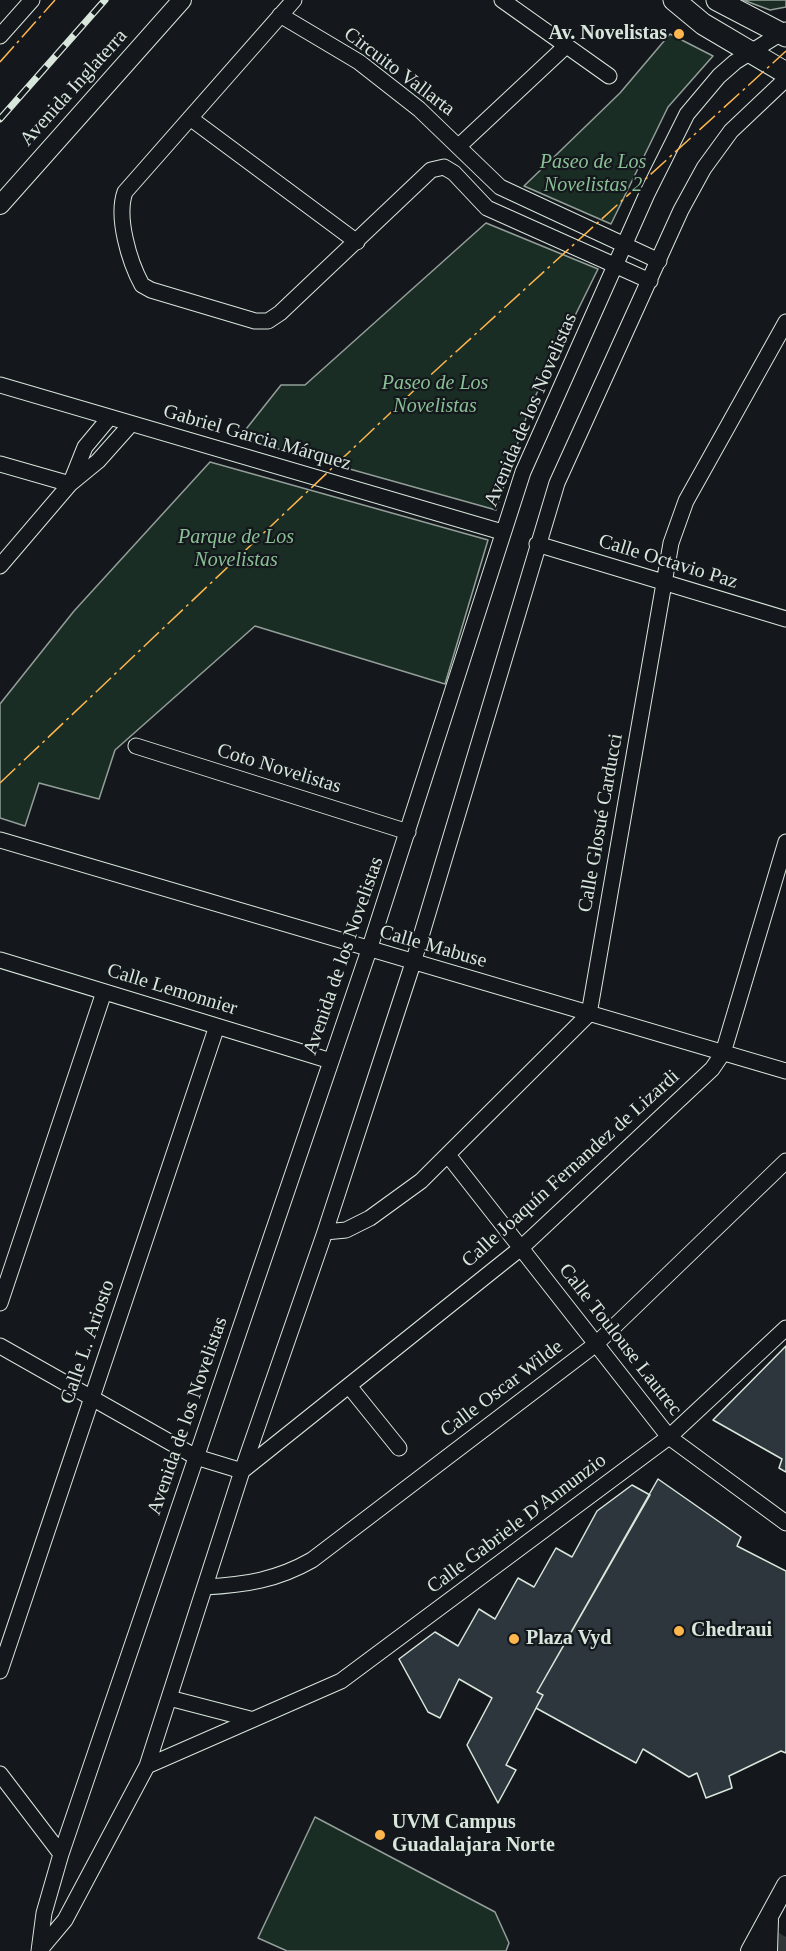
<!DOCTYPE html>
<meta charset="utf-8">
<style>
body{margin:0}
canvas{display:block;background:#14181c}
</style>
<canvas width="786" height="1951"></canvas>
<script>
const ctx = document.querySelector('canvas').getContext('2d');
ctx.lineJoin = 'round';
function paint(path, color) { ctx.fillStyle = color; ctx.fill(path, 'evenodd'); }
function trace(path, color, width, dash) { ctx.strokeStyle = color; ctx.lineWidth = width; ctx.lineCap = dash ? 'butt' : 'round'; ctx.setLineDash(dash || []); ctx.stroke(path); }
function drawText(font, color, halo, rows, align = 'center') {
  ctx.font = font + ' "Times New Roman",serif'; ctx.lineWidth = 4.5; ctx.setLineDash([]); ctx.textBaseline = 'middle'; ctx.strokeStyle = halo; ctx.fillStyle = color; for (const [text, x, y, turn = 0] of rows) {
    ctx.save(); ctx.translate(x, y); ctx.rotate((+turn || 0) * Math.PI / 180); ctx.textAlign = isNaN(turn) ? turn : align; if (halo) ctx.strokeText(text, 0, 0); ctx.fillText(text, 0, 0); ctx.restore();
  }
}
const green = new Path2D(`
 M743,0H786V7L770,10Z
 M670,34L713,56L668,107L611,224L524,186L620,93Z
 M486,223L598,269L529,409L496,510L239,438L281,385H305Z
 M210,462L488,540L445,684L255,626L115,750L99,799L39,783L25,826L0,818V704L74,611Z
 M315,1817L495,1912L509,1943L506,1951H287L258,1938Z`);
const building = new Path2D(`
 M786,1346V1472L779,1468L782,1459L713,1420Z
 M658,1479L741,1537L737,1546L786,1571V1753L781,1751L729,1776L732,1788L706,1798L697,1773L689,1777L643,1749L636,1763L536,1708L543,1695L537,1692Z
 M632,1485L650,1495L537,1692L543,1695L506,1765L516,1770L498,1803L467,1745L492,1698L459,1679L440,1718L428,1712L399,1659L435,1632L458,1646L479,1609L495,1619L518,1578L534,1587L556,1548L572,1557L597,1511Z`);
const trunkTunnel = new Path2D(`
 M778,1951L786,1937`);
const minor = new Path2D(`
 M294,0L125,192C116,217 129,261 142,285L151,290L255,321H268L280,313L431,170L444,167L454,173L487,208L650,281
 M502,0L609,76
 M280,15L359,62L419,109L500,187L659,261
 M0,36L32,0
 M190,118L357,242
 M459,146L566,46
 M0,385L502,532
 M0,464L70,484
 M71,482L85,447L110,417
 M537,544L786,619
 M0,566L70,484L98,461L131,424
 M136,746L408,832
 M0,840L786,1071
 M0,960L331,1061
 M448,1155L669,1437L786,1523
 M325,1232L346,1230L370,1218L421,1181L589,1014L671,543L686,501L786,322
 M0,1303L104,992
 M0,1346L196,1457L242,1471L521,1248L712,1069L723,1053L786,842
 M349,1386L399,1448
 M205,1587C245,1585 277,1580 312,1560L596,1344L786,1161
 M0,1671L217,1026
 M169,1698L250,1719
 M147,1766L341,1681L669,1437L786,1328
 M0,1774L61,1854
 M39,1951L44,1913L61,1854L369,950L523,472L647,194L687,114L719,76L735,62L786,30
 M39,1951L65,1920L147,1766L242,1471L325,1232L413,963L557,483L681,210L704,168L731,131L786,79`);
const tertiary = new Path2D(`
 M0,205L182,0
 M750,1951L786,1885
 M768,1951L769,1920`);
const secondary = new Path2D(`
 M674,0L703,24L786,73
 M717,0L786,36`);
const rail = new Path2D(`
 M0,119L105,0`);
const power = new Path2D(`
 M0,62L55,0
 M0,783L424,381L786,51`);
const markers = [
 [679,34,6,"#ffb74d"],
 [679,1631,6,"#ffb74d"],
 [514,1639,6,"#ffb74d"],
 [380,1835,6,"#ffb74d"]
];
const poiNames = [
 ["Av. Novelistas",667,34,"right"],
 ["Chedraui",691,1631],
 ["Plaza Vyd",526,1639],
 ["UVM Campus",392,1823],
 ["Guadalajara Norte",392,1846]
];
const streetNames = [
 ["Circuito Vallarta",399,72,37],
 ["Avenida Inglaterra",74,88,-48],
 ["Avenida de los Novelistas",531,410,-67],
 ["Gabriel Garcia Márquez",257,438,16],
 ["Calle Octavio Paz",668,562,17],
 ["Coto Novelistas",279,769,17],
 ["Calle Glosué Carducci",601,823,-80],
 ["Calle Mabuse",433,947,16],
 ["Avenida de los Novelistas",344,956,-71],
 ["Calle Lemonnier",172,990,17],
 ["Calle Joaquín Fernandez de Lizardi",571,1169,-42],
 ["Calle Toulouse Lautrec",620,1340,52],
 ["Calle L. Ariosto",88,1342,-71],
 ["Calle Oscar Wilde",502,1389,-37],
 ["Avenida de los Novelistas",188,1416,-71],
 ["Calle Gabriele D'Annunzio",517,1524,-37]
];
const parkNames = [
 ["Paseo de Los",593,163],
 ["Novelistas 2",593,186],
 ["Paseo de Los",435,384],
 ["Novelistas",435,407],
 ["Parque de Los",236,538],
 ["Novelistas",236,561]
];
paint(green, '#1a2d24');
trace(green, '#939e99', 1.5);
paint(building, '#2c363c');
trace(building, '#d8e6dc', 1.5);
trace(trunkTunnel, '#313739', 24, [24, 12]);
trace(minor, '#d8e6dc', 17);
trace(tertiary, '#d8e6dc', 20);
trace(secondary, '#d8e6dc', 23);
trace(minor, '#14181c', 15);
trace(tertiary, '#14181c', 18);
trace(secondary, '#14181c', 21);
trace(rail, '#d8e6dc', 7);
trace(rail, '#14181c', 4.5, [14]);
trace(power, '#ffb74d', 1.5, [21, 4.5, 3, 4.5]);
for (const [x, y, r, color] of markers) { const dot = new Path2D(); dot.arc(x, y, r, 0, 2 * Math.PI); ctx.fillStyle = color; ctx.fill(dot); trace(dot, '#14181c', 2); }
drawText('bold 20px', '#d8e6dc', '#14181c', poiNames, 'left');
drawText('20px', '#d8e6dc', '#14181c', streetNames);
drawText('italic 20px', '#8ac095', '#14181c', parkNames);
</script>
